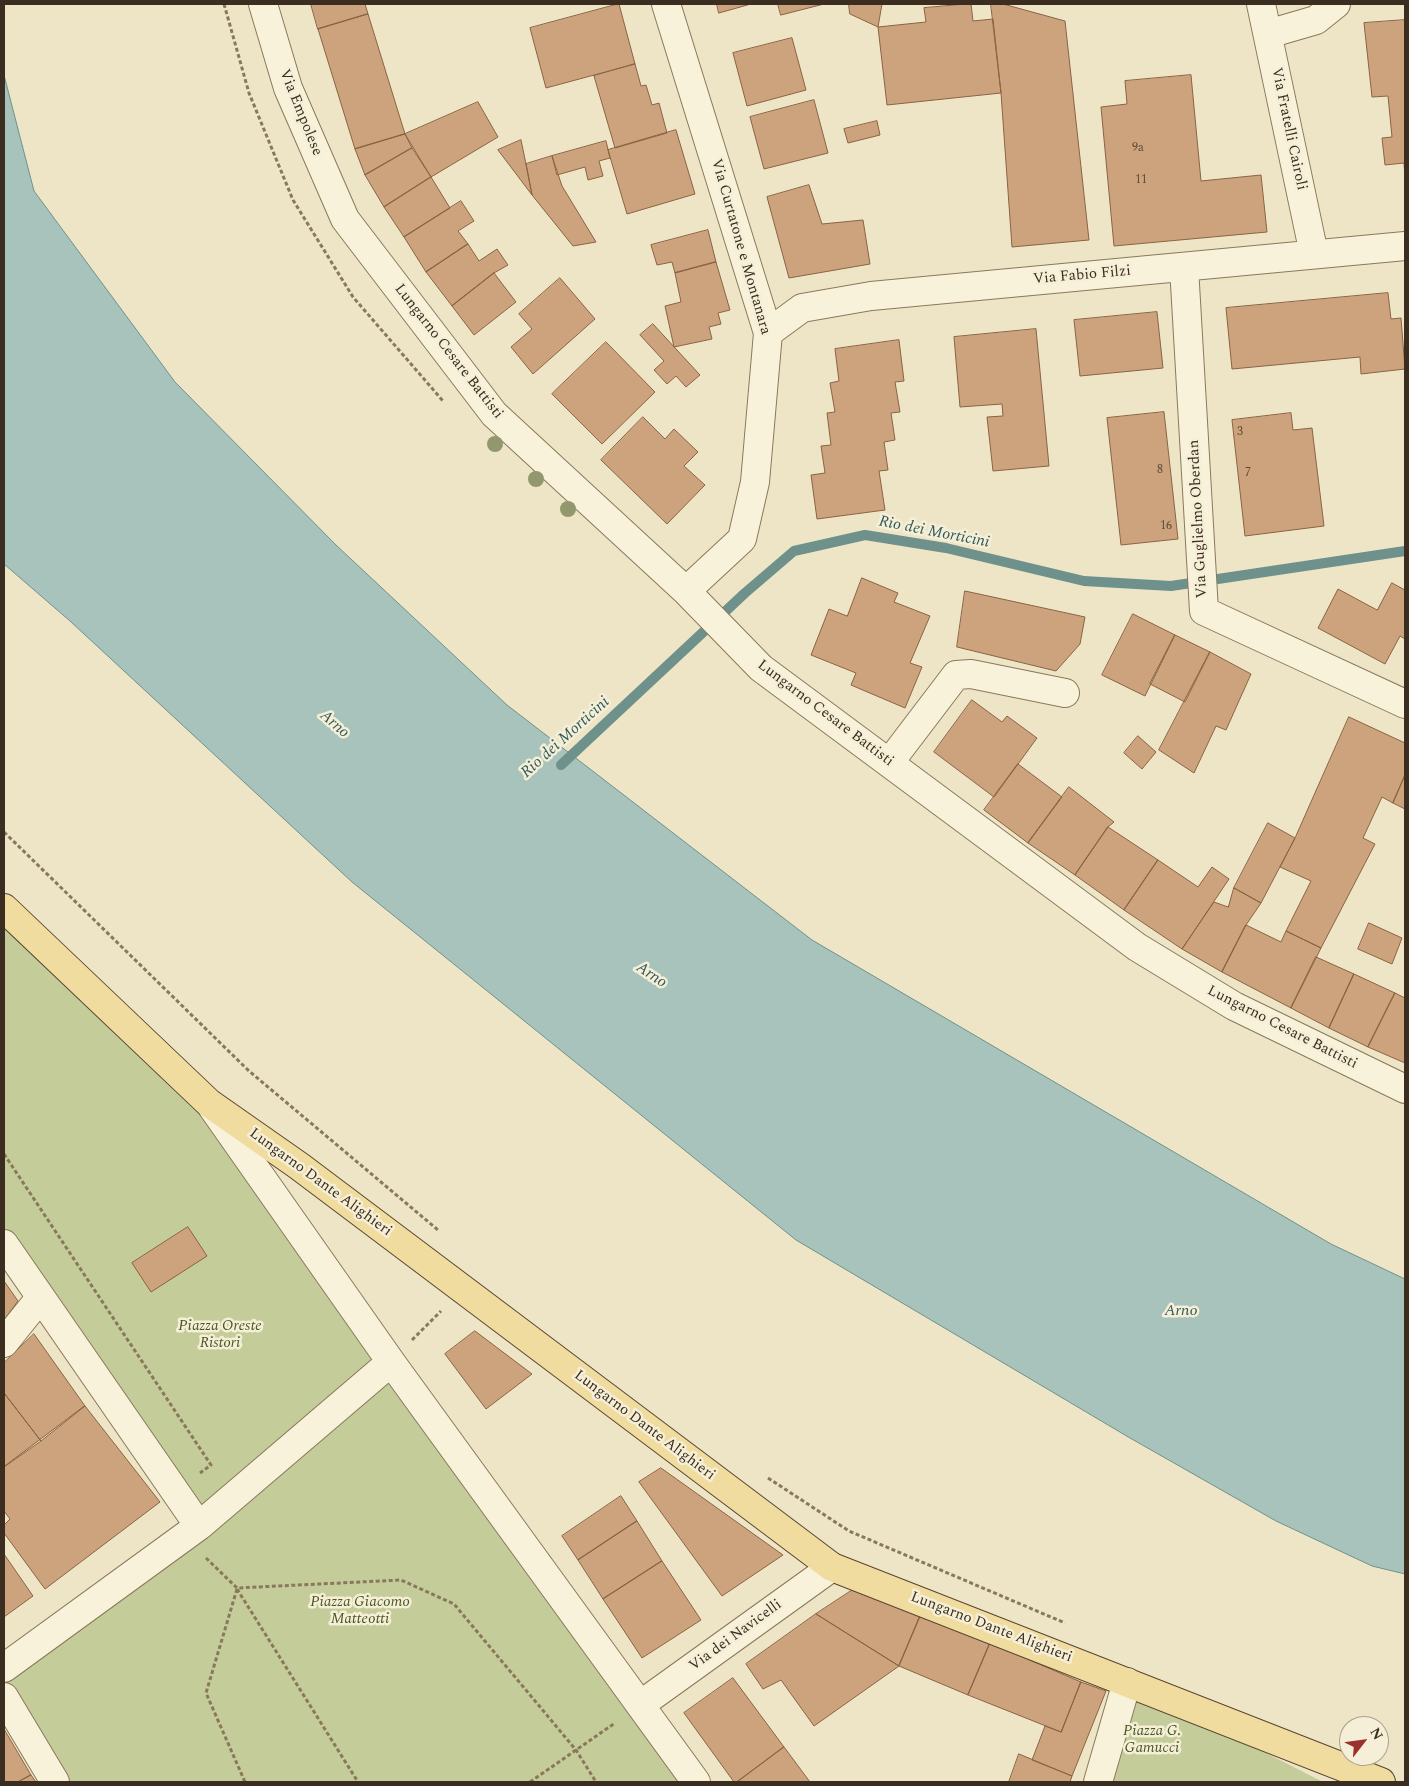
<!DOCTYPE html>
<style>
body{margin:0}
#map{position:relative;width:1409px;height:1786px;overflow:hidden;background:#eee5c7;font-family:Spectral,serif}
canvas{display:block}
.frame{position:absolute;inset:0;border:5px solid #3b2e20;pointer-events:none}
.north{position:absolute;left:1339px;top:1716px;width:50px;height:50px;box-sizing:border-box;background:#f6efd7;border:1px solid #aba28e;border-radius:50%;rotate:60deg;font-size:14px;font-weight:700;line-height:20px;text-align:center;color:#3b2e20}
.north::after{content:'';display:block;margin:auto;width:18px;height:22px;background:#99322c;clip-path:polygon(50% 0,100% 100%,50% 72%,0 100%)}
</style>
<div id="map">
<canvas width="1409" height="1786"></canvas>
<div class="frame"></div>
<div class="north">N</div>
</div>
<script>
const ctx = document.querySelector('canvas').getContext('2d');
ctx.lineJoin = 'round';
function paint(path, color) { ctx.fillStyle = color; ctx.fill(path, 'evenodd'); }
function trace(path, color, width, dash) { ctx.strokeStyle = color; ctx.lineWidth = width; ctx.lineCap = dash ? 'butt' : 'round'; ctx.setLineDash(dash || []); ctx.stroke(path); }
function drawText(font, color, halo, rows, align = 'center') {
  ctx.font = font + ' Spectral,serif'; ctx.lineWidth = 5; ctx.setLineDash([]); ctx.textBaseline = 'middle'; ctx.strokeStyle = halo; ctx.fillStyle = color; for (const [text, x, y, turn = 0] of rows) {
    ctx.save(); ctx.translate(x, y); ctx.rotate((+turn || 0) * Math.PI / 180); ctx.textAlign = isNaN(turn) ? turn : align; if (halo) ctx.strokeText(text, 0, 0); ctx.fillText(text, 0, 0); ctx.restore();
  }
}
const green = new Path2D(`
 M4,908L209,1103L696,1782H55L4,1697V1668L199,1525L4,1244Z
 M1127,1682L1323,1782H1098Z`);
const water = new Path2D(`
 M4,75L34,191L175,382L336,545L507,705L812,940L1331,1244L1405,1279V1574L1372,1566L1276,1521L1130,1438L796,1240L352,882L70,621L4,564Z`);
const stream = new Path2D(`
 M561,765L745,593L794,551L865,535L946,548L1084,581L1171,586L1405,551`);
const building = new Path2D(`
 M311,4H365L368,14L318,29Z
 M619,4L635,64L546,88L530,28Z
 M717,4H751L719,13Z
 M778,4H824L781,15Z
 M849,4H882L878,27L850,14Z
 M971,4L973,21L993,19L1001,93L887,105L878,27L926,22L924,8Z
 M991,4H1003L1065,21L1089,240L1012,247L1001,93Z
 M368,14L405,134L355,149L318,29Z
 M1405,20V177L1404,163L1385,165L1382,138L1392,137L1388,96L1372,97L1364,23Z
 M792,38L806,90L747,106L733,53Z
 M635,64L641,86L646,85L652,105L659,103L667,133L615,148L594,76Z
 M1191,75L1201,181L1261,175L1267,232L1114,246L1101,107L1127,104L1125,81Z
 M814,100L828,153L764,169L750,117Z
 M478,102L498,137L431,177L405,134Z
 M877,121L880,135L848,143L844,129Z
 M676,130L695,194L627,214L608,150Z
 M405,134L412,148L365,175L355,149Z
 M521,140L526,164L532,195L498,150Z
 M606,141L610,158L599,161L603,176L588,180L585,167L557,175L552,156Z
 M412,148L431,177L384,207L365,175Z
 M552,156L562,186L596,242L573,246L532,195L526,164Z
 M431,177L450,208L404,237L384,207Z
 M809,185L822,224L863,220L870,264L789,278L767,197Z
 M461,201L474,221L458,231L468,244L426,272L404,237Z
 M708,230L716,262L675,273L672,262L657,265L651,245Z
 M468,244L479,261L497,249L508,265L494,273L452,306L426,272Z
 M716,262L730,310L718,313L721,324L709,327L712,339L674,347L665,306L681,302L675,273Z
 M494,273L516,302L474,335L452,306Z
 M560,278L595,319L533,374L511,347L532,329L519,314Z
 M1388,293L1391,319L1401,318L1405,369L1361,374L1360,357L1232,369L1226,308Z
 M1157,312L1163,368L1080,376L1074,320Z
 M653,324L700,375L686,387L676,376L667,384L654,370L664,361L640,335Z
 M1036,329L1049,466L993,471L987,417L1003,416L1002,404L960,407L954,337Z
 M899,340L904,381L895,382L900,412L891,413L895,440L884,442L888,470L879,471L885,510L817,519L811,475L825,473L821,446L831,445L827,413L835,412L830,383L839,381L835,349Z
 M606,342L655,392L602,444L552,394Z
 M1164,412L1178,539L1121,545L1107,418Z
 M1291,413L1293,430L1312,428L1324,526L1245,536L1232,420Z
 M643,417L665,439L674,429L698,452L684,466L705,485L667,524L601,460Z
 M862,578L898,593L894,602L930,616L910,663L922,667L905,708L851,685L856,673L811,655L829,609L847,616Z
 M1392,583L1405,590V639L1400,636L1385,664L1318,628L1338,589L1377,610Z
 M965,591L1085,617L1080,644L1056,671L957,647Z
 M1133,614L1175,635L1145,696L1102,675Z
 M1175,635L1210,652L1185,702L1150,684Z
 M1210,652L1251,674L1226,730L1216,726L1194,773L1159,750Z
 M972,700L1002,722L1007,716L1037,738L994,797L934,752Z
 M1349,717L1405,743V775L1393,803L1382,797L1363,838L1375,844L1321,948L1286,931L1311,881L1280,867L1295,838Z
 M1138,736L1156,752L1142,769L1124,753Z
 M1018,764L1062,797L1028,843L984,810Z
 M1405,775V809L1393,803Z
 M1069,787L1114,822L1108,827L1075,875L1028,843Z
 M1268,823L1295,838L1261,903L1234,888Z
 M1108,827L1158,860L1124,910L1075,875Z
 M1158,860L1198,887L1212,867L1229,879L1182,949L1124,910Z
 M1234,888L1261,903L1246,925L1222,972L1182,949L1214,902L1228,907Z
 M1369,923L1402,938L1392,964L1358,949Z
 M1246,925L1281,942L1286,931L1321,948L1291,1008L1222,972Z
 M1316,957L1354,974L1329,1028L1291,1008Z
 M1354,974L1395,993L1368,1047L1329,1028Z
 M1395,993L1405,998V1063L1368,1047Z
 M188,1227L207,1256L151,1292L132,1263Z
 M4,1281L18,1301L4,1320Z
 M475,1331L532,1374L486,1409L445,1354Z
 M34,1334L85,1406L41,1441L4,1393V1363Z
 M4,1393L41,1441L4,1467Z
 M85,1406L160,1502L45,1589L4,1533V1525L10,1519L4,1511V1467Z
 M661,1468L783,1555L722,1596L639,1482Z
 M621,1496L637,1521L578,1560L562,1536Z
 M637,1521L662,1561L603,1599L578,1560Z
 M4,1554L33,1596L4,1617Z
 M662,1561L701,1620L642,1658L603,1599Z
 M857,1587L921,1614L899,1666L816,1614Z
 M816,1614L899,1666L814,1726L781,1680L763,1689L746,1664Z
 M921,1614L990,1643L968,1695L899,1666Z
 M990,1643L1081,1682L1061,1732L968,1695Z
 M733,1678L784,1747L737,1782H734L684,1713Z
 M1081,1682L1106,1691L1072,1776L1032,1760L1045,1726L1061,1732Z
 M4,1729L31,1775L18,1782H4Z
 M784,1747L810,1782H737Z
 M1019,1754L1072,1776L1070,1782H1009Z
 M31,1775L36,1782H18Z`);
const path = new Path2D(`
 M224,4L249,93L293,200L353,297L443,401
 M4,832L249,1071L438,1230
 M4,1154L211,1465L200,1473
 M412,1340L441,1311
 M768,1478L849,1531L1065,1623
 M206,1558L237,1588L401,1580L454,1604L576,1750L596,1782
 M237,1589L358,1782
 M237,1589L206,1693L245,1782
 M530,1782L615,1723`);
const minor = new Path2D(`
 M263,4L288,88L345,219L494,414L686,591L761,668L1137,947L1234,1006L1405,1089
 M666,4L768,333L755,482L742,539L686,591
 M1261,4L1314,254
 M1268,34L1316,20L1336,4
 M1184,267L1204,611L1405,704
 M768,333L802,308L871,296L1405,246
 M889,763L956,675L971,674L1065,693
 M212,1107L391,1362L696,1782
 M4,1244L199,1526
 M4,1343L40,1298
 M4,1668L199,1526L391,1362
 M4,1697L55,1782
 M640,1705L832,1567
 M1098,1782L1127,1682`);
const major = new Path2D(`
 M4,908L209,1103L299,1166L832,1567L1381,1782`);
const trees = [
 [495,444],
 [536,479],
 [568,509]
];
const numberNames = [
 ["9a",1138,149],
 ["11",1141,181],
 ["3",1240,433],
 ["8",1160,471],
 ["7",1248,474],
 ["16",1166,527]
];
const streetNames = [
 ["Via Empolese",300,113,68],
 ["Via Fratelli Cairoli",1288,129,78],
 ["Via Curtatone e Montanara",740,247,74],
 ["Via Fabio Filzi",1082,276,-5],
 ["Lungarno Cesare Battisti",448,352,52],
 ["Via Guglielmo Oberdan",1199,519,-93],
 ["Lungarno Cesare Battisti",825,714,37],
 ["Lungarno Cesare Battisti",1282,1028,27],
 ["Lungarno Dante Alighieri",320,1183,36],
 ["Lungarno Dante Alighieri",644,1426,37],
 ["Lungarno Dante Alighieri",991,1628,21],
 ["Via dei Navicelli",736,1636,-36]
];
const parkNames = [
 ["Piazza Oreste",220,1327],
 ["Ristori",220,1344],
 ["Piazza Giacomo",360,1603],
 ["Matteotti",360,1620],
 ["Piazza G.",1152,1732],
 ["Gamucci",1152,1749]
];
const waterNames = [
 ["Rio dei Morticini",934,533,11],
 ["Arno",334,725,41],
 ["Rio dei Morticini",566,738,-42],
 ["Arno",651,976,33],
 ["Arno",1181,1312]
];
paint(green, '#c4cd9a');
paint(water, '#a8c2bc');
trace(water, '#6e918b', 1);
trace(stream, '#6e918b', 10);
paint(building, '#cca37d');
trace(building, '#896342', 1);
trace(minor, '#8a785c', 30);
trace(major, '#584530', 30);
trace(path, '#8a785c', 3, [4, 2.5]);
trace(minor, '#f9f2da', 28);
trace(major, '#f1dca0', 28);
ctx.fillStyle = '#93976e';
for (const [x, y] of trees) { ctx.beginPath(); ctx.arc(x, y, 8, 0, 2 * Math.PI); ctx.fill(); }
drawText('12px', '#5f4b37', null, numberNames);
drawText('15px', '#3b2e20', '#f6efd7', streetNames);
drawText('italic 15px', '#485726', '#f6efd7', parkNames);
drawText('italic 16px', '#2f5a5a', '#f6efd7', waterNames);
</script>
